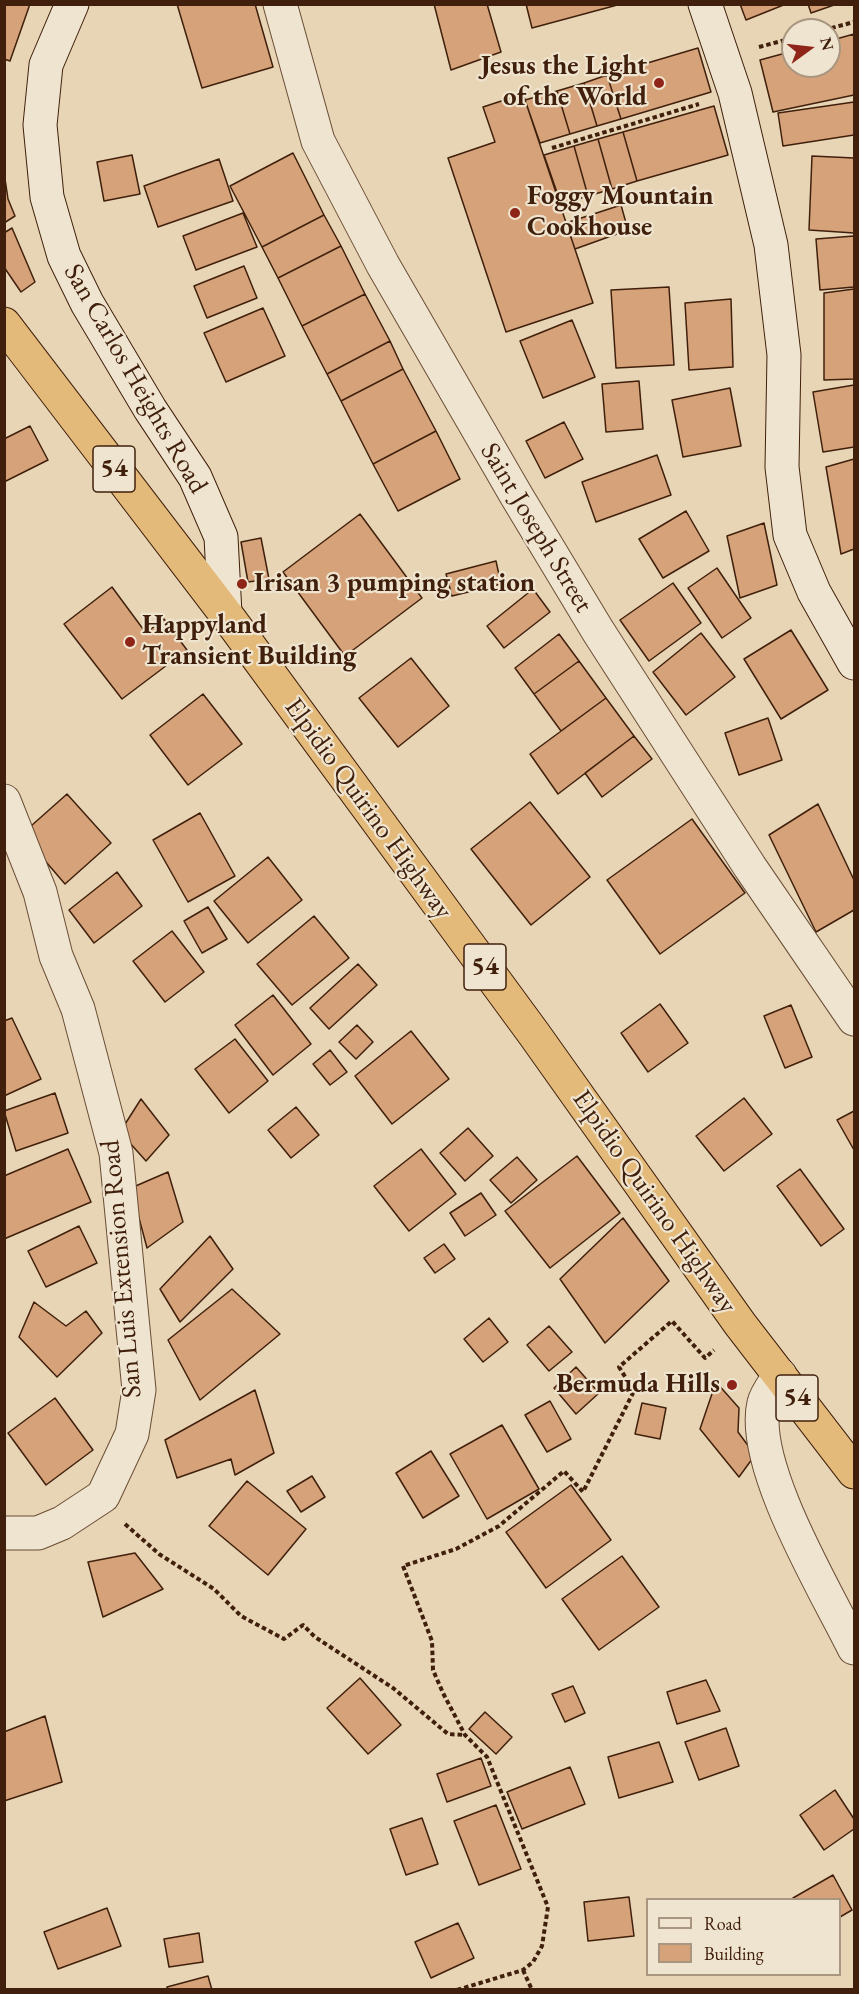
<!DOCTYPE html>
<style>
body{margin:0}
#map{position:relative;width:859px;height:1994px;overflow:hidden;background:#e7d5b5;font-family:"EB Garamond",serif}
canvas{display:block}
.frame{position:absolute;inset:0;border:6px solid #40200c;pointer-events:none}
.legend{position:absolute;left:646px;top:1898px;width:195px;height:78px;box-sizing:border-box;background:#efe4cf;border:2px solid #a99681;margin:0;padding:8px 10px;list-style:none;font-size:18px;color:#40200c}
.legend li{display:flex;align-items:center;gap:12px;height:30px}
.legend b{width:30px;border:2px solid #a99681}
.north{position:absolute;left:781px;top:18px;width:60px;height:60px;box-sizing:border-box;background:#efe4cf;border:2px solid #a99681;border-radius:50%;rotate:75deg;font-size:16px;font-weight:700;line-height:24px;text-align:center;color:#40200c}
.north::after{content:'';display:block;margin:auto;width:21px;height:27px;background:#8f2418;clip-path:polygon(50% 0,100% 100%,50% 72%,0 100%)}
</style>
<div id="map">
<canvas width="859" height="1994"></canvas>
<div class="frame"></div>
<ul class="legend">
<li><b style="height:8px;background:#efe4cf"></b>Road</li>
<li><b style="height:16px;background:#d5a279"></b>Building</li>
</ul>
<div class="north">N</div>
</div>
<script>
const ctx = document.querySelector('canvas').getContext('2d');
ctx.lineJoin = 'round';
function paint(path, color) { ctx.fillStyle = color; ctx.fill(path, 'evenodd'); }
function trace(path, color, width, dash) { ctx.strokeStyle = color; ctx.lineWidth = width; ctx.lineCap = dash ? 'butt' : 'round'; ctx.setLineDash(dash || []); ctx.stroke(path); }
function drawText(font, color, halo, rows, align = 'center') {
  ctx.font = font + ' "EB Garamond",serif'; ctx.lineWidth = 4.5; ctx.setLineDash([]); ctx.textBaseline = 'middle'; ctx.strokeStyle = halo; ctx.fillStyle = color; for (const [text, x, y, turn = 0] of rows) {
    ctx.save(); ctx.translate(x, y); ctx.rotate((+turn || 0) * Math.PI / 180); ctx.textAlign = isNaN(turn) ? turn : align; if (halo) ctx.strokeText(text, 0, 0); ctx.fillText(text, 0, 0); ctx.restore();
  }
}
const building = new Path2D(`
 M4,4H30L10,61L4,59Z
 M177,4H255L273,67L202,88Z
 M434,4H487L501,52L451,70Z
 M526,4H621L532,28Z
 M740,4H786L746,20Z
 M808,4H837L811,13Z
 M854,34V95L773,112L760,60L793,51V66H829V41Z
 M698,48L711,92L621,119L607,75Z
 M607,75L621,119L597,126L584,83Z
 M584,83L597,126L570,134L557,91Z
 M557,91L570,134L540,143L525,100Z
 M523,94L593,303L506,332L448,158L495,142L483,107Z
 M854,102V135L783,146L778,113Z
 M714,106L728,155L637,181L623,132Z
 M623,132L637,181L612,189L598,139Z
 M598,139L612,189L588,196L574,146Z
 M574,146L588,196L561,204L544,155Z
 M293,153L324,215L262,247L230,186Z
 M132,155L140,194L104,201L97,162Z
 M812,156L854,158V233L809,230Z
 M219,159L233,201L158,227L144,186Z
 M4,172L8,199L15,216L4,223Z
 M621,205L628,230L575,249L566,223Z
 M243,213L257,247L196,270L183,236Z
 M324,215L341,246L278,278L262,247Z
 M12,228L35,282L21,292L4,267V233Z
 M854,236V287L820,290L816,239Z
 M341,246L365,294L302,326L278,278Z
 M244,266L257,298L207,318L194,286Z
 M669,287L674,365L616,368L611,290Z
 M854,289V379L824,380V293Z
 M365,294L390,341L327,374L302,326Z
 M731,299L733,367L689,370L685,303Z
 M263,308L285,356L226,382L204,333Z
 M572,320L595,377L543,398L520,341Z
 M390,341L403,369L341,401L327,374Z
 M403,369L436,431L373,464L341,401Z
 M639,381L643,429L606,432L602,384Z
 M854,385V447L823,452L813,392Z
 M730,388L741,446L683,457L672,400Z
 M564,422L583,459L545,478L526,441Z
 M30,426L48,460L4,482V439Z
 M436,431L460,479L398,511L373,464Z
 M657,455L671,495L596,522L582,482Z
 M854,459V549L841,554L826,467Z
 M686,511L709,551L663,578L639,539Z
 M360,514L422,598L345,656L283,572Z
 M764,523L777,585L740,598L727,536Z
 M261,538L269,579L248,582L241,542Z
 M496,561L501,584L452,596L446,574Z
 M717,568L751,618L722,638L688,588Z
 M673,583L701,623L649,661L620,620Z
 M112,587L146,633L164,619L187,650L122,699L64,624Z
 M533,589L550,612L504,648L487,626Z
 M791,630L828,690L781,719L744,659Z
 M701,633L735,677L686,715L653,672Z
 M559,634L579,661L534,694L515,668Z
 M411,658L449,706L398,747L359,698Z
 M579,661L606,698L561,731L534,694Z
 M203,694L242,744L188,785L150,735Z
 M606,698L634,736L558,794L530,754Z
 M768,718L782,760L739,775L725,733Z
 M634,736L652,759L602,797L585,773Z
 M67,794L111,843L65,884L22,834Z
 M530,802L590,877L531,925L471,849Z
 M818,804L854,880V910L816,932L769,835Z
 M200,813L235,876L188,902L153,840Z
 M692,819L745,893L660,954L607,880Z
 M268,857L302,900L248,943L214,901Z
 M117,872L142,906L94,943L69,910Z
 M208,907L227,939L202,953L184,921Z
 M314,916L349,958L292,1005L257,964Z
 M172,931L204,972L165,1002L133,961Z
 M358,964L377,985L329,1029L310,1008Z
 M273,995L311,1044L273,1075L235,1025Z
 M660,1004L688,1043L648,1072L621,1033Z
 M791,1005L812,1057L785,1068L764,1016Z
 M12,1018L41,1079L4,1096V1021Z
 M357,1025L373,1042L356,1059L339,1042Z
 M411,1031L449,1079L392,1124L355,1076Z
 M235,1039L268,1081L229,1113L195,1069Z
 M330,1050L347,1072L330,1085L313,1064Z
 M55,1093L68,1133L16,1151L4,1111Z
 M744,1098L772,1134L724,1171L696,1136Z
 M141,1099L169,1135L146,1161L120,1132Z
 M296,1107L319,1135L291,1158L268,1130Z
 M854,1111V1150L837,1120Z
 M468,1128L493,1156L465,1181L440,1153Z
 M68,1149L91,1202L4,1239V1176Z
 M421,1149L456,1194L409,1231L374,1186Z
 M577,1156L620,1213L550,1268L505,1211Z
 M517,1157L537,1180L511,1203L490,1180Z
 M800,1169L844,1229L821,1246L777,1186Z
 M168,1172L183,1222L147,1248L131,1188Z
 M481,1193L496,1215L465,1236L450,1213Z
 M623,1218L669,1281L605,1343L560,1279Z
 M79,1226L97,1263L46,1287L28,1251Z
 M210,1236L233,1269L180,1322L160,1289Z
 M444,1244L455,1259L435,1273L424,1258Z
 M232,1289L280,1334L200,1400L168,1340Z
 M34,1302L66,1326L86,1311L102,1333L57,1377L19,1337Z
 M489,1318L508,1342L483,1362L464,1339Z
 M549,1326L572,1352L549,1371L527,1345Z
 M576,1367L599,1393L576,1414L554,1388Z
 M716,1382L739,1408L738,1432L755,1455L739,1477L700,1429Z
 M255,1390L274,1453L235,1475L231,1459L177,1478L165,1440Z
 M55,1398L93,1450L46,1485L8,1433Z
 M550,1401L571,1439L547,1452L525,1415Z
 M642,1403L666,1408L660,1439L635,1434Z
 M502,1425L539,1489L487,1519L450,1454Z
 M431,1451L459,1496L423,1518L396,1473Z
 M312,1476L325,1497L301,1512L287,1491Z
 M247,1481L306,1529L268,1575L209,1526Z
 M571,1485L611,1540L546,1588L506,1532Z
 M135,1553L163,1589L103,1617L88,1562Z
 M622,1556L659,1607L599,1650L562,1599Z
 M360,1678L401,1725L368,1754L327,1708Z
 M706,1680L720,1711L677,1724L667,1692Z
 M573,1686L585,1713L565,1722L552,1694Z
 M485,1712L512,1737L496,1754L469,1729Z
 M45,1716L62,1782L4,1801V1732Z
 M726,1728L739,1766L699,1780L685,1742Z
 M659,1742L673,1782L619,1798L608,1757Z
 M481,1758L491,1786L447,1802L437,1774Z
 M570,1767L585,1804L522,1829L507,1792Z
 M835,1790L854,1819V1829L824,1850L800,1815Z
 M496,1805L521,1869L479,1885L454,1821Z
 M422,1818L438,1864L406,1875L390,1829Z
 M833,1875L852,1910L840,1917V1900H794L793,1898Z
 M629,1897L634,1936L588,1941L584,1902Z
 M107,1908L121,1946L58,1969L44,1932Z
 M458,1923L474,1958L431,1978L415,1942Z
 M199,1933L203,1962L169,1967L164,1939Z
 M208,1976L212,1990H167V1987Z`);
const path = new Path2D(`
 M824,30L854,22
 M759,47L793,38
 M552,148L699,104
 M125,1524L159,1554L214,1589L241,1616L284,1639L303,1625L315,1637L393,1688L448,1734L464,1735
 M523,1970L532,1990
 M457,1990L523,1970L533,1962L542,1946L548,1907L487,1757L465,1735L443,1693L433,1670L432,1641L403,1566L456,1549L499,1526L564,1471L583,1492L634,1391L619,1367L672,1321L705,1358L714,1350`);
const street = new Path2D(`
 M280,4L318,141L383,265L516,495L598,631L750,867L854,1019
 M4,801L40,892L56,956L78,1009L116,1153L139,1390L132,1434L103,1496L62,1523L38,1533H4
 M780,1375C775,1383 766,1394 764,1403C749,1464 826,1591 854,1648`);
const secondary = new Path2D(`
 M72,4L46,65L40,125L47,197L64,256L87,303L150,409L195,477L221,537L225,614
 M705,4L735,93L771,245L784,355L782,467L790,535L814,592L854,663`);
const highway = new Path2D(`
 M4,324L231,621L534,1034L740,1324L854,1472`);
const markers = [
 [659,83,6,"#8f2418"],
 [515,213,6,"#8f2418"],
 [242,584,6,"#8f2418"],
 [130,642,6,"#8f2418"],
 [732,1385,6,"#8f2418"]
];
const shields = [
 [114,469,42],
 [485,967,42],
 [797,1398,42]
];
const shieldNames = [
 ["54",114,469],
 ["54",485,967],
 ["54",797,1398]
];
const poiNames = [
 ["Jesus the Light",647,67,"right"],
 ["of the World",647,98,"right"],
 ["Foggy Mountain",527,197],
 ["Cookhouse",527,228],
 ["Irisan 3 pumping station",254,584],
 ["Happyland",142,626],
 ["Transient Building",142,657],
 ["Bermuda Hills",720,1385,"right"]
];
const streetNames = [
 ["San Carlos Heights Road",135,379,60],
 ["Saint Joseph Street",536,528,59],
 ["Elpidio Quirino Highway",368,809,54],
 ["Elpidio Quirino Highway",654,1202,55],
 ["San Luis Extension Road",122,1269,-95]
];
paint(building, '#d5a279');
trace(building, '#40200c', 1.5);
trace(street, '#6a4d36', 35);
trace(secondary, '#40200c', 35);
trace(highway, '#40200c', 35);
trace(path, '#40200c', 4, [4.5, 3]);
trace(street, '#efe4cf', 33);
trace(secondary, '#efe4cf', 33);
trace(highway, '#e4ba7a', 33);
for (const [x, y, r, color] of markers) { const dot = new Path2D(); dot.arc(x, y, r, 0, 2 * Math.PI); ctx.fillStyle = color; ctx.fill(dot); trace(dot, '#efe4cf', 2); }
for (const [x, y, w] of shields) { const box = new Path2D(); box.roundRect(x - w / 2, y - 23, w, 46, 4.5); ctx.fillStyle = '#efe4cf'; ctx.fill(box); trace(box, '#40200c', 1.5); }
drawText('bold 26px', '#40200c', null, shieldNames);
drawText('bold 27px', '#40200c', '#efe4cf', poiNames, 'left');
drawText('27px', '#40200c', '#efe4cf', streetNames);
</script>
